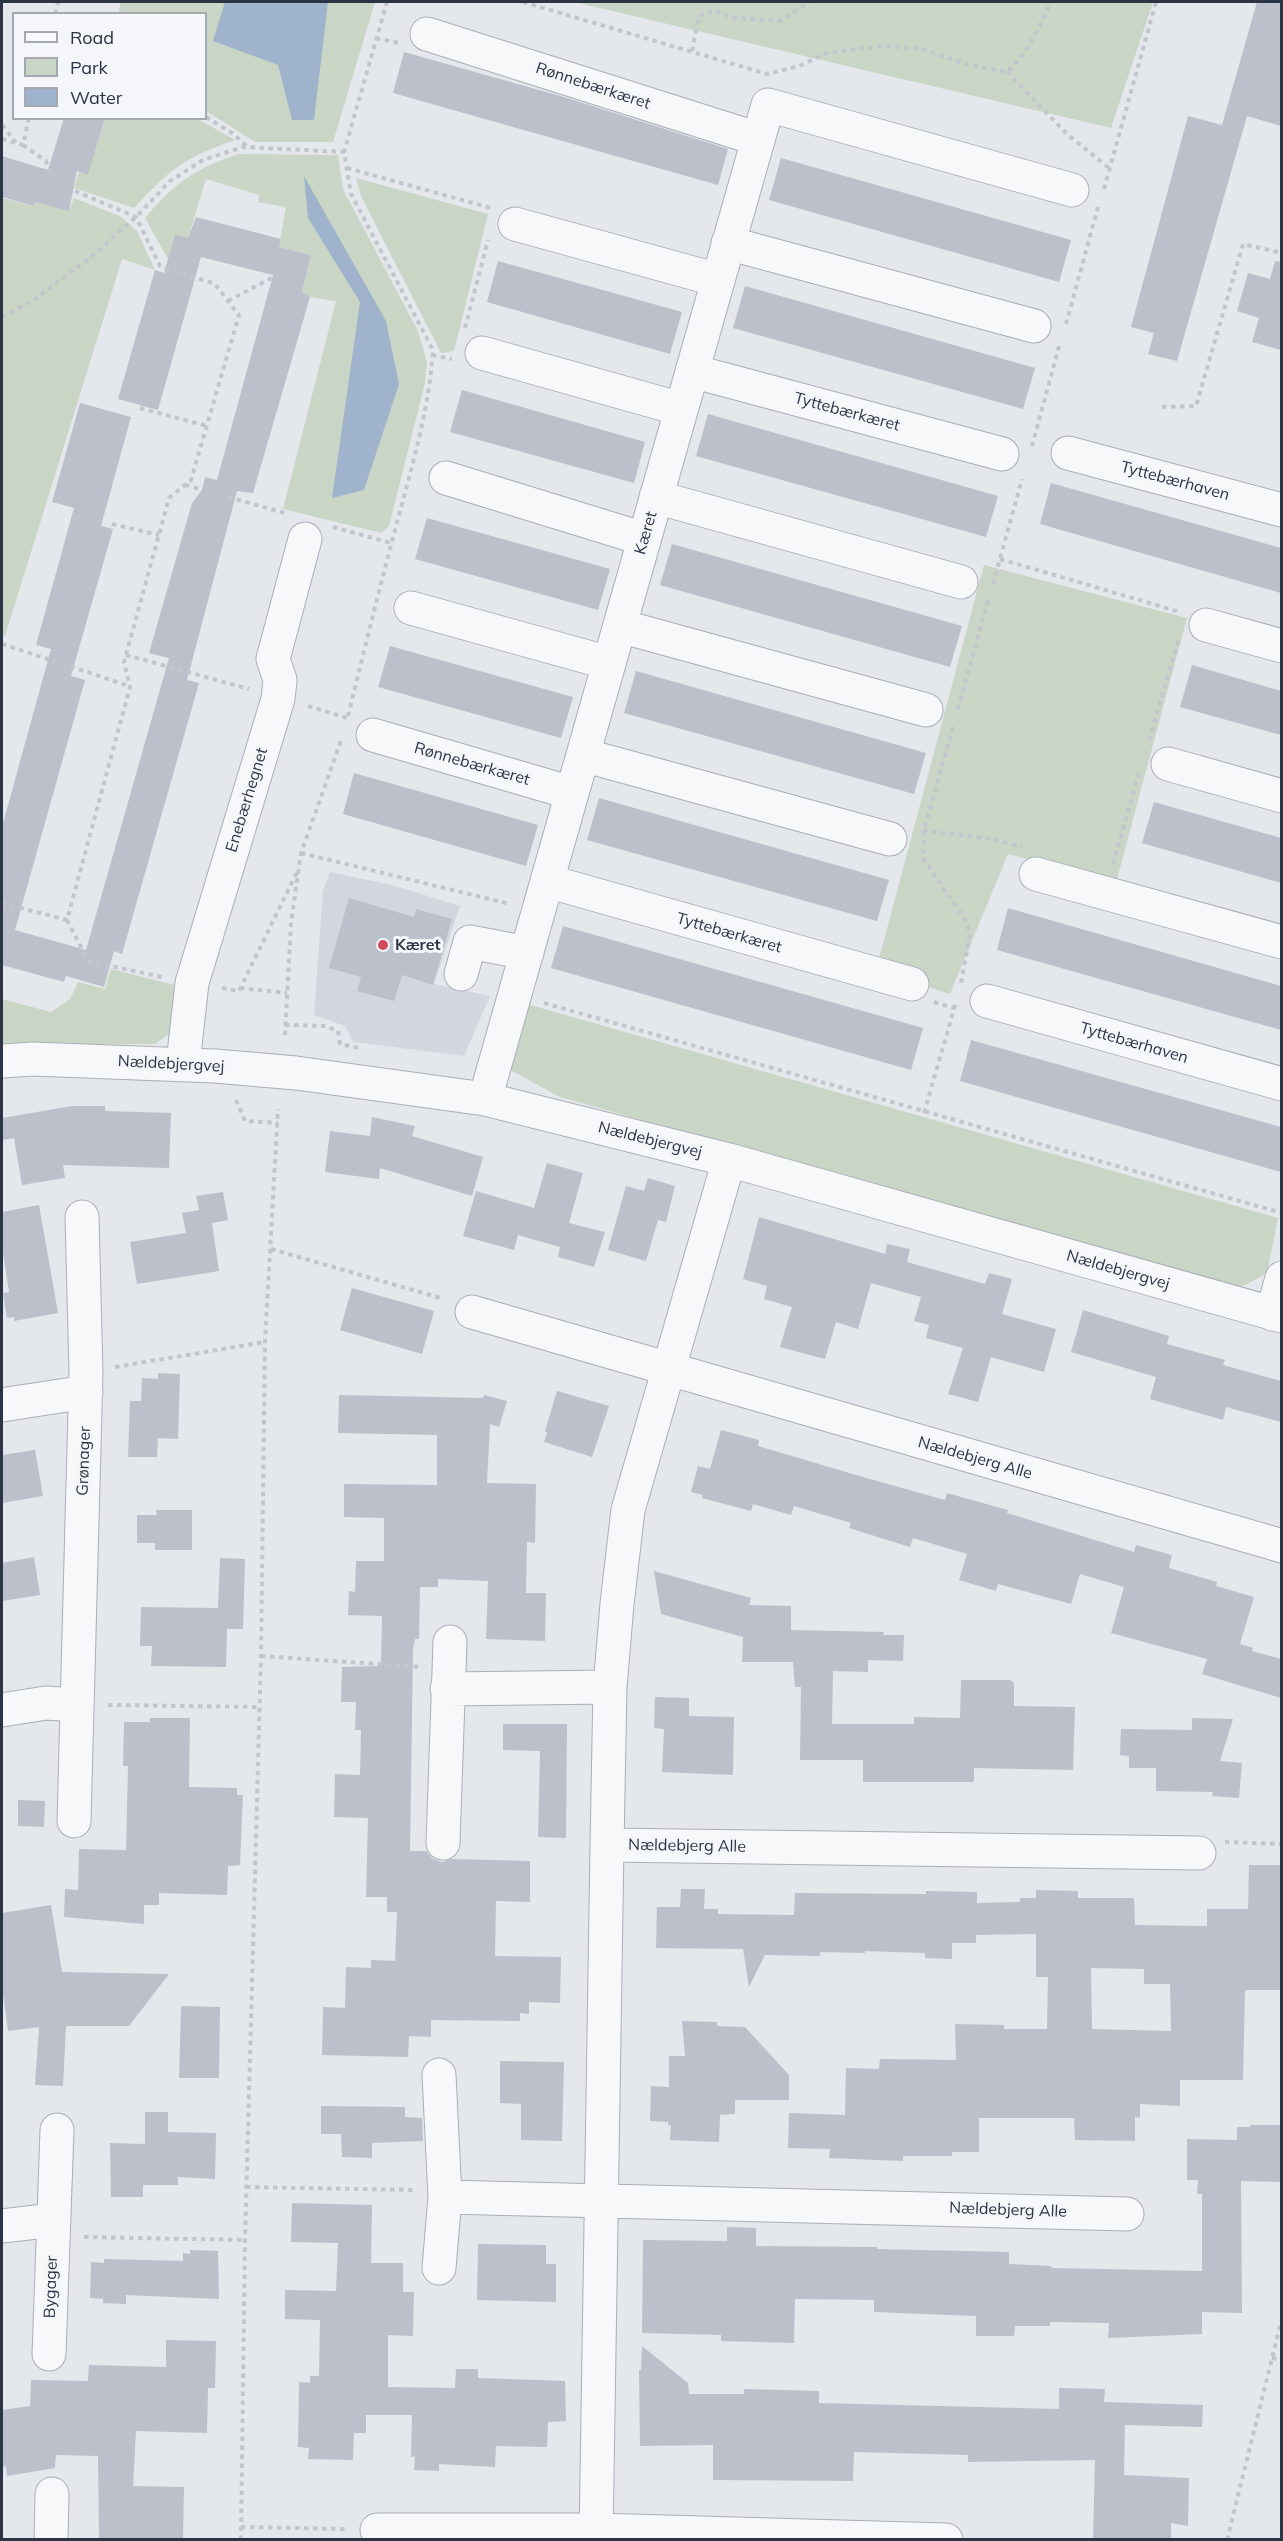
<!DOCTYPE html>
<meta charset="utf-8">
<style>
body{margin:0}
#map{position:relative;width:1283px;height:2541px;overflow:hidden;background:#e4e7ec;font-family:Mulish,sans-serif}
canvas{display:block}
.frame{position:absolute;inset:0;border:3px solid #2b3445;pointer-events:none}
.legend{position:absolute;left:12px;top:12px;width:195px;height:108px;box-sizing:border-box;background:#f4f6f9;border:2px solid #a4a8b1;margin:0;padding:8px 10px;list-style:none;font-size:18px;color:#2b3445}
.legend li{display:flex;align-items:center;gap:12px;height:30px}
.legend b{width:30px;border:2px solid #a4a8b1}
</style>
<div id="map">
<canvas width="1283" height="2541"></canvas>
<div class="frame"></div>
<ul class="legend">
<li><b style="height:8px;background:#f7f8fa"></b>Road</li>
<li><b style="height:16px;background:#c9d6c5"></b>Park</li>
<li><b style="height:16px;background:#9fb4cc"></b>Water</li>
</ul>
</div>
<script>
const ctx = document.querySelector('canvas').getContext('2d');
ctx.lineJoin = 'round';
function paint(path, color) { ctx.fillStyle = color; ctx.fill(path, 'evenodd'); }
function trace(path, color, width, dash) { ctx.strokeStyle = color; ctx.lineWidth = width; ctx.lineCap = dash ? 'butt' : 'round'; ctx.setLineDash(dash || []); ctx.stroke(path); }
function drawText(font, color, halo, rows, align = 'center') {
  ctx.font = font + ' Mulish,sans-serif'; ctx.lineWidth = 6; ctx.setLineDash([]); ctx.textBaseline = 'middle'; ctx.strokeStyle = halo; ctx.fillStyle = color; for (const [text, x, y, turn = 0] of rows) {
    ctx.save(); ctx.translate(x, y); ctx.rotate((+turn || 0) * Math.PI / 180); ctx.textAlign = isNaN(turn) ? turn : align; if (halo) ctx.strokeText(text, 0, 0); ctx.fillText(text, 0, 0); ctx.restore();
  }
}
const built = new Path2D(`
 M330,872L392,885L460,906L434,984L490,996L464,1056L353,1042L345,1026L314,1015L323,891Z`);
const green = new Path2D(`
 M121,2H375L333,142H255L206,111V14H118Z
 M574,2H1153L1111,128Z
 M105,119H198L235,140C184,158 171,168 134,208L74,188L79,172L88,174Z
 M239,154L338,155L343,189L418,331L427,362L425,383L389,526L381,533L283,509L336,301L310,297L302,292L311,255L279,247L286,207L258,202L259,195L206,179L188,238L175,234L168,259L145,218C174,183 196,168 239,154Z
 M356,178L488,214L454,351L441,353L361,196Z
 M2,198L33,206L35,202L69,211L74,198L120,216L137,231L155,270L122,259L5,636L2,635Z
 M984,565L1187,618L1116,883L1008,854L950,994L876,970Z
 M111,969L182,987L175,1030L155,1044L2,1045V999L51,1012L70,999L78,982L105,989Z
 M527,1004L1278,1218L1267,1273L1240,1288L560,1097L510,1070Z`);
const water = new Path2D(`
 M225,2H328L314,120H292L278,65L213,41Z
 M304,176L386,321L399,384L364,490L332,498L360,302L308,218Z`);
const building = new Path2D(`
 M1257,2H1281V126L1247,116L1177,361L1148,354L1154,333L1131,327L1188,116L1222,125Z
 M404,52L564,97L728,149L718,185L393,93Z
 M64,118H105L88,175L77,171L69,211L35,202L34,206L2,197V156L48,170Z
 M781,158L1071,240L1059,282L769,200Z
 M196,217L281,239L279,247L311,255L302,292L310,297L253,493L237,491L187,680L199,683L122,954L114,951L104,987L66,976L64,982L2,965V827L51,649L36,645L74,508L52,502L80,403L131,417L101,526L113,529L71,676L85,680L15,930L86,950L169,658L149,653L192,503L202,490L205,477L217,480L273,275L201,257L158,410L118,399L155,270L164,273L175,234L188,238Z
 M498,261L682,312L670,354L487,302Z
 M1275,261L1281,262V350L1252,342L1259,318L1237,311L1248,273L1270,279Z
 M745,286L1035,368L1023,409L733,328Z
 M462,390L645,442L634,483L450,432Z
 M708,414L998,496L986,537L696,456Z
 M1051,483L1281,548V593L1040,524Z
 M427,518L610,569L598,610L415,559Z
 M672,544L962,626L950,667L660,585Z
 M390,646L573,697L561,738L378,687Z
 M1192,665L1281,691V735L1180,707Z
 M636,671L926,753L914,794L624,713Z
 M354,773L538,825L526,866L343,814Z
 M599,798L889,880L877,921L587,840Z
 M1154,802L1281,838V883L1142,843Z
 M349,898L414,917L416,909L452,919L433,985L402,975L394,1001L357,991L361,977L329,968Z
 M1008,908L1281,986V1030L997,950Z
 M563,926L923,1028L911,1070L551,968Z
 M971,1040L1281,1127V1172L960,1081Z
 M72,1106H105V1111L171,1113L169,1168L63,1165L65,1178L22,1185L14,1138L2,1140V1118Z
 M372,1117L415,1126L412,1136L483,1157L472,1196L380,1168L379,1179L325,1172L330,1131L370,1136Z
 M547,1163L583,1173L569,1223L605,1232L594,1267L558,1257L560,1247L518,1235L514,1250L463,1236L476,1191L534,1208Z
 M648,1178L675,1186L666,1222L658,1220L646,1261L608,1250L626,1186L644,1191Z
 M223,1192L228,1220L212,1223L219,1271L137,1284L130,1242L186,1233L182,1213L199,1210L196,1196Z
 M39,1205L58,1313L14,1321V1317L7,1318L3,1293L9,1292L2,1246V1212Z
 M759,1217L885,1254L887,1244L910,1249L907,1262L985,1284L989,1273L1012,1279L1002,1314L1056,1329L1044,1372L991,1357L978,1402L948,1394L963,1348L926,1338L929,1325L914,1321L921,1297L871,1283L858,1329L836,1322L825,1359L780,1347L792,1307L764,1299L767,1286L743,1279Z
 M352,1288L434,1311L422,1354L340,1330Z
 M1083,1310L1169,1336L1167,1344L1225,1360L1223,1365L1281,1381V1422L1226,1407L1223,1420L1150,1399L1156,1377L1071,1352Z
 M158,1373L180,1374L178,1439L158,1438L157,1457H128L130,1401H141L142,1378L158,1379Z
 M557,1391L609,1406L592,1457L544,1442L547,1433L545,1431Z
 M339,1395L483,1398L484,1395L507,1401L499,1427L490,1424L487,1483L536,1484L535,1543L527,1542L526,1593H546L545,1641L486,1639L488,1581L438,1579V1587H420L419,1639H415L413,1649L410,1851H426L433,1859L442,1862L452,1859L530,1861V1902L496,1901L495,1956L561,1957L560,2003L529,2002V2014L520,2013V2021L431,2020V2037L409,2036L408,2057L322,2055L323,2007L345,2008L346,1967L371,1968V1960L395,1961L397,1912H387V1897H366L368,1818L334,1817L335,1774L360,1775L361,1730H355L356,1702H341L342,1667L381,1666L382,1616L348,1615L349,1591L355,1592L356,1561H384V1518L344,1517V1484L437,1485V1435L338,1433Z
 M721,1430L759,1440L758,1446L863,1477L945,1500L947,1493L1008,1510L1007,1513L1134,1552L1136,1545L1172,1555L1169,1568L1217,1582L1216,1586L1254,1597L1240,1644L1253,1648L1252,1651L1281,1659V1698L1202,1674L1207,1659L1111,1633L1124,1587L1080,1574L1071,1604L998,1584L996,1591L959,1580L967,1554L913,1538L910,1547L849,1528L851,1523L794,1506L791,1515L753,1504L751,1511L702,1498L703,1495L691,1492L698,1466L710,1469Z
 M35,1450L43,1496L2,1503V1455Z
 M156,1510H192V1550H155V1543H137V1515H157Z
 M34,1557L40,1595L2,1601V1563Z
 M220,1558L245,1559L243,1629H227L226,1667L151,1666L152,1646H140L141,1607L218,1608Z
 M654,1571L751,1598L749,1605L791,1606V1630L884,1632L883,1635H904L903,1661L868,1660V1672L833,1671L832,1724H914V1717L960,1718L961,1680H1010L1014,1683V1706L1075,1707L1073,1770L974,1768V1782H863V1760H800L801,1687H795L793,1662H742L743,1637L661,1614Z
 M655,1697L689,1698V1716L734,1717L733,1775L662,1772L664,1729L654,1728Z
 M150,1718H190L189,1787L237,1788V1795H243L240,1865L228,1866L227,1895L159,1893V1905H144V1924L64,1917L65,1889L78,1890L79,1849L126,1850L128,1766H123L124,1722H150Z
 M1192,1718L1233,1719L1220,1761L1242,1763L1239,1798L1212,1796L1213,1792L1156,1791V1768H1129V1756L1120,1755L1121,1729L1192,1730Z
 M503,1724H567L566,1838L538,1837L540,1751L503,1750Z
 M18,1800L45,1801L44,1827L18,1826Z
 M1249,1865H1281V1990H1245L1243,2080H1180V2106L1140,2104V2118L1135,2117V2141L1075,2140L1074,2118H979V2152H952V2156H903V2161L829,2158L830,2149L788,2148L789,2113L845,2115L846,2068L879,2069L880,2059L956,2060L955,2024L1004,2025V2029H1047L1048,1977H1036V1934L976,1935V1943H952V1959L925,1958V1953L865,1951V1953L820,1952V1956L765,1955L749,1987L743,1949L656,1948L657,1907H680L681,1889H705L704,1909H718V1914L794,1915L795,1893L926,1894V1891L977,1892V1903L1020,1902V1898H1036V1890L1078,1891V1898H1134L1135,1925L1207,1926V1909H1248ZM1091,1968L1144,1969V1984H1170L1171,2031L1092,2029Z
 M51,1905L62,1972L169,1974L129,2026H66L63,2086L35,2085L39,2027L8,2031L2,1986V1913Z
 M181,2006L220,2007L219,2078H179Z
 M682,2021L717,2022V2026L745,2027L789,2075V2100H735V2114L720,2115L719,2142L670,2140L671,2125H668V2122L650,2121L651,2086L669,2087V2056H685Z
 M500,2061L564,2062L562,2141L521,2140V2104L500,2103Z
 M321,2106L405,2107V2117L422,2118L423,2141L372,2143V2158L342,2157L341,2134H321Z
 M145,2112H168V2132L216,2133L215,2179L178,2177V2185H143V2197H111L110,2143L145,2144Z
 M1250,2125H1281V2182L1241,2181L1242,2313L1202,2312V2334L1108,2338L1109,2323L1050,2322V2326H1015L1014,2336H976V2316L874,2312V2300L795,2299L794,2343L721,2341V2335L642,2333L643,2240L727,2241V2227L756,2228V2246L877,2247V2249L1009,2252V2264L1052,2266L1051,2268L1202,2271V2194H1197L1198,2180H1187V2139L1237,2140V2127H1250Z
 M292,2203L372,2205L371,2263H403V2292H414L413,2336L388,2335V2387L455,2388L456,2369H478V2378L565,2381L566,2421L548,2422L547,2447L496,2446L495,2467L439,2464V2471L414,2470L415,2456L411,2457L412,2415H366V2433H354L353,2460L308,2459L309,2448L298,2447L299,2382L310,2383V2376H319L320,2320L285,2319V2290L336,2291L338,2243L291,2242Z
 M478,2244L546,2245V2264H556V2302L477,2300Z
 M190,2250L218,2251L219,2299L126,2295V2304L103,2303V2299L90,2298L91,2262L104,2263V2259L183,2261V2253L190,2254Z
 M166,2340L216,2341L215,2388H208L207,2433L136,2431L133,2486L184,2487L183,2540H99L98,2456L56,2455L55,2468L7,2476L6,2466L2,2467V2410L30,2406L31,2380L88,2381L89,2365L166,2367Z
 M642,2346L688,2383L689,2394H744V2389L819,2391V2403L1059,2409V2388L1105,2389L1104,2402L1203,2405L1202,2427L1125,2425L1124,2475L1189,2478L1188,2526L1171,2523V2540H1093L1095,2460L968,2462V2455L854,2452L853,2481L713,2480V2445L640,2446L639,2370H641Z`);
const path = new Path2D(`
 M523,2L767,74L799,66L827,53L884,46L922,49L969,65L1007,72C1028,53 1039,27 1051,2
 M55,14L58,2
 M376,38L399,43
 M692,51L699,16L714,10L734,18L780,21L810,2
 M1007,72L1067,134L1109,168
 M206,117L232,133L248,147
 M2,125L16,143
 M2,139L23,145L29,118
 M23,145L46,161L51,178
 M347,168L491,208
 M1104,189L1156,2
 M228,301L279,274
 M2,317L35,299L91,257L136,217L170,181L203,160L243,147L344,152
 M1066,324L1098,207
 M465,328L488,240
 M432,355L452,359
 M1162,407L1196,406L1243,244L1282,253
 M140,408L207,426
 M1032,446L1060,343
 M185,485L200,489
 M228,497L288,514
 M112,524L159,535
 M333,527L391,543
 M1000,559L1180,612
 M993,584L1022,479
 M2,644L129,686
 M126,655L249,689
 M308,706L347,718
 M958,709L989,597
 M348,716C363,655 378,594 394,534C410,473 429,412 433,350L351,194L344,152L387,2
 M953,727L924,830L923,858L966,921L970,934L961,983
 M1149,740L1179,638
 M923,830L991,839L1022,847
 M301,853L510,904
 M1113,864L1139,773
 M2,903L67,920L130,687L124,662L169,498L191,480L239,315L215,284L160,266L136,217L75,191
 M67,920L88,961L162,977
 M222,988L239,991L298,870
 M240,988L287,993
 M934,1002L954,1008
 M544,1003L1282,1213
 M285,1025L325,1026L338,1031L340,1044L359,1048
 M285,1035L291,923L301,853L342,738
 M236,1100L245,1121L278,1123
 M924,1113L956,1002
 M271,1249L444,1299
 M115,1367L265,1342
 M261,1656L421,1667
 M108,1705L259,1707
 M1225,1842L1282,1844
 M246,2187L413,2190
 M84,2237L244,2240
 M1272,2358L1282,2360
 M241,2527L346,2529
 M241,2540L245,2240L261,1656L265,1342L278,1109
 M1227,2540L1282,2318`);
const minor = new Path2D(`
 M427,34L758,139
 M515,224L718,280
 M728,243L1034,326
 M482,353L681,409
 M692,371L1002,454
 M1068,453L1282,510
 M446,478L644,539
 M656,497L961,582
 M411,608L609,663
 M1206,625L1282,646
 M620,626L926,710
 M373,735L572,793
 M583,755L890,839
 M1168,764L1282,796
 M1036,874L1282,942
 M547,881L912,984
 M461,974L470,942L527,953
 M987,1001L1282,1084
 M2,1061L33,1059L215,1066L296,1073L485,1099L729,1160L1282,1316
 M183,1063L192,983L278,699L280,680L273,659L305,539
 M485,1099L768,105L1072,190
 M472,1312L1282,1546
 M1272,1314L1282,1278
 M2,1405L86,1392
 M447,1689L610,1687
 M2,1710L46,1703L77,1705
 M74,1821L86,1372L82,1217
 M443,1843L450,1642
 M607,1845L1199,1853
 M439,2075L445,2197L439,2268
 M445,2197L1127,2214
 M2,2226L54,2220
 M49,2354L57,2130
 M377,2530H596L946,2540
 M51,2540L52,2494
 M596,2540L607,1845L610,1687L617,1604L628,1510L729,1160`);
const markers = [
 [383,945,6,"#d1495b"]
];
const streetNames = [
 ["Rønnebærkæret",593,86,18],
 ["Tyttebærkæret",847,412,15],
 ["Tyttebærhaven",1175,481,15],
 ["Kæret",646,533,-74],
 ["Rønnebærkæret",472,764,16],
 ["Enebærhegnet",247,800,-73],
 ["Tyttebærkæret",729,933,16],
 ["Tyttebærhaven",1134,1043,16],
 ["Nældebjergvej",171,1064,3],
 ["Nældebjergvej",650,1140,14],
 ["Nældebjergvej",1118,1270,16],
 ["Nældebjerg Alle",975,1458,16],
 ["Grønager",84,1461,-88],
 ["Nældebjerg Alle",687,1846,1],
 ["Nældebjerg Alle",1008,2210,2],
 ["Bygager",51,2287,-88]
];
const poiNames = [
 ["Kæret",395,945]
];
paint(built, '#d2d6de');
paint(green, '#c9d6c5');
paint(water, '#9fb4cc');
paint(building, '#bbc0ca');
trace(minor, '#a9aeb7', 35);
trace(path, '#c2c5cb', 4, [4.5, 4.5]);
trace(minor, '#f7f8fa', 33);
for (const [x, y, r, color] of markers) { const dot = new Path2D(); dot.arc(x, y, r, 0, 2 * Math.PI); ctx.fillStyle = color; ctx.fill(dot); trace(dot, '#f4f6f9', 2); }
drawText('16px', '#2b3445', '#f4f6f9', streetNames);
drawText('bold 16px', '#2b3445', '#f4f6f9', poiNames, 'left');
</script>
